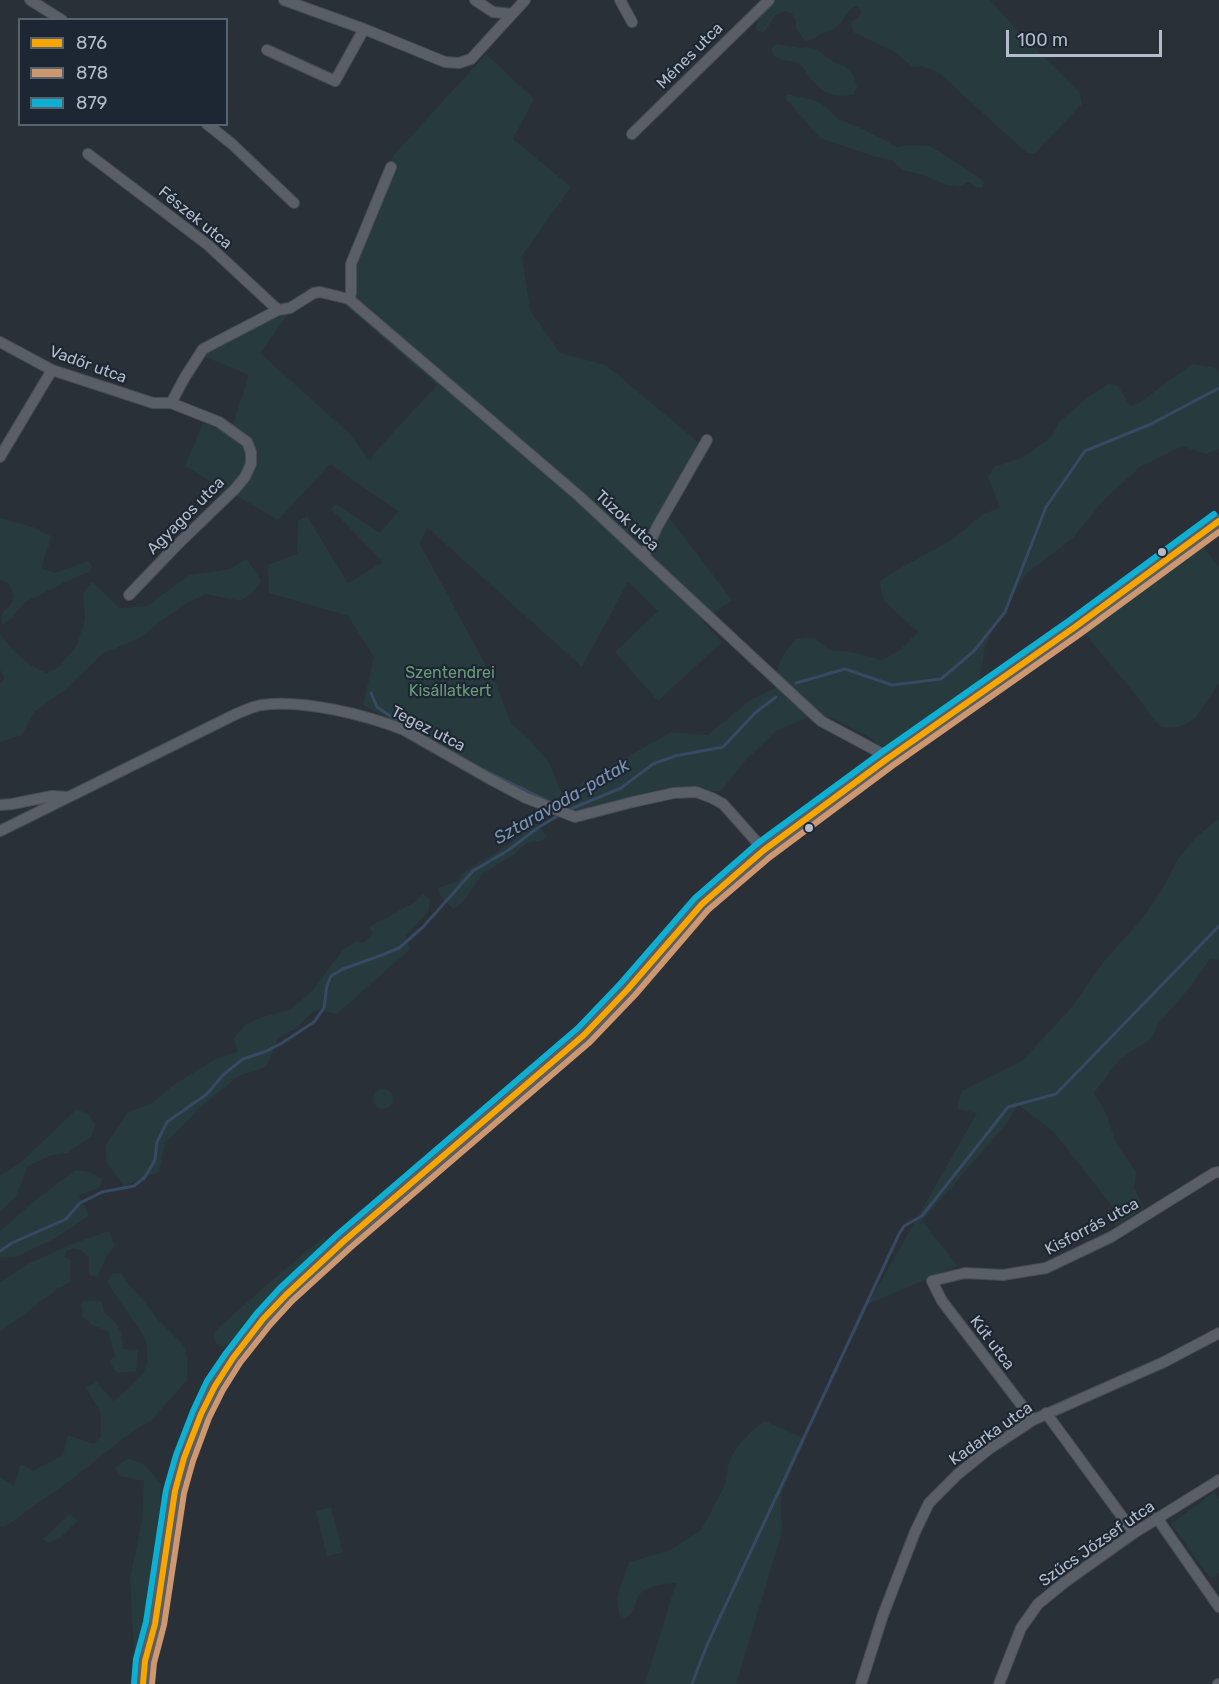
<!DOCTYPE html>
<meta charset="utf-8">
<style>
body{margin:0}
#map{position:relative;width:1219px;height:1684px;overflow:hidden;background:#2a3038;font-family:Rubik,sans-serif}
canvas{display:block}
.legend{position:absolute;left:18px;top:18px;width:210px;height:108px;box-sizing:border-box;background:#1d2633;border:2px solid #59626f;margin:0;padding:8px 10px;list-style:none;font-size:18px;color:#b4bcc9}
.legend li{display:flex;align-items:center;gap:12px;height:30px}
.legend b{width:30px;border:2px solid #59626f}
.scale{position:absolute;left:1006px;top:30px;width:156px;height:27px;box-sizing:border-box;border:3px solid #b4bcc9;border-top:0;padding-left:8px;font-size:18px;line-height:21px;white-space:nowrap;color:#b4bcc9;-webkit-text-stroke:4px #1d2633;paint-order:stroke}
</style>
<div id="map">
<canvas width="1219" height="1684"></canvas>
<ul class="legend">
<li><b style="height:8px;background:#f7a600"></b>876</li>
<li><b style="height:8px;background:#cd976f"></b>878</li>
<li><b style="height:8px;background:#0dafd3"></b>879</li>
</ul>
<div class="scale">100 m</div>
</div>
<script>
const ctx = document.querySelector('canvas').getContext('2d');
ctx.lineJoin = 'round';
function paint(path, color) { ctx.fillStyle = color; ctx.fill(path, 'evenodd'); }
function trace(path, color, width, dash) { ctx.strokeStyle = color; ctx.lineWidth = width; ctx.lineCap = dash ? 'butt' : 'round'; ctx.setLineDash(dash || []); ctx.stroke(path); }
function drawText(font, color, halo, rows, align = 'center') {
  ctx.font = font + ' Rubik,sans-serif'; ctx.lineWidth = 4.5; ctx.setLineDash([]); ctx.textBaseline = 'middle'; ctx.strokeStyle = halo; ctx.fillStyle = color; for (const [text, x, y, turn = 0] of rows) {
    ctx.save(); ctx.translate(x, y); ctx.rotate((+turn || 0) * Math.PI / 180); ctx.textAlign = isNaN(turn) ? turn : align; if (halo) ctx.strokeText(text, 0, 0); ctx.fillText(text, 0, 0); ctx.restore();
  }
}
const green = new Path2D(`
 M776,0H990L1020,33L1080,93L1082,104L1034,154L1027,153L938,72L922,66L913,67L893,51L853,32L851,22L857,18L861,13L860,9L857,6C846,10 845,20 837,27C832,31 828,31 823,33C816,36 812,41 805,41L795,27L796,21L792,14L785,11L776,15L764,32L757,31C754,18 768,9 776,0Z
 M775,44L800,48L807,47L819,51L835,63L844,65L853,75L857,87L854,94C836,100 820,92 809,76C805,71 803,65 796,62C788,60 781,61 774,56L771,49Z
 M486,54L534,99L513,139L571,187L522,256L530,310L560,353L606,365L698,442L668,516L732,600L703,622L722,642L658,701L615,652L658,611L628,582L582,667L427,527L420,544L496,684L511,723L530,740L549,763L564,799L573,797L583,782L671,732L708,735L749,701L775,688C778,661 779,659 796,639L814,637L829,650L851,652L882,660L900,650L918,632L883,600L880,582L890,574L953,539L983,514L1000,508L988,477L994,467L1024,457L1051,437L1059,422L1087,398L1110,383L1118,386L1130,406L1139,403L1192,364L1216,368L1219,373V449L1206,454L1182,446L1140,467L1103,501L1074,537L1026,574L996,622L985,647L979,684L892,748L878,745L871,738L833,718L816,714L776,731L743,763L721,791L683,793L576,813L527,795L363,705L374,657L348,616L269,593L268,565L297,554L298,521L307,516L348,583L383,562L331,509L336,504L380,533L398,511L330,464L278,520L185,466L203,423L230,433L249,375L201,355L200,346L289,313L260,353L349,433L370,461L376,451L437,385L344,304L352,263L393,156Z
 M787,94L814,100L827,107L838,119L863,129L897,147L908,145L930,146L968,170L984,182L983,188L976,187L968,182L959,187L946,185L923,175L903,170L891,160L873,156L820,138L785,98Z
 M0,518L33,527L51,536C50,548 42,557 42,569L55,573L88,561L92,566L89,572L71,579L25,602L12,618L1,626L2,613L12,603L14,597C11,588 10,581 0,580Z
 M1195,547L1204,548L1219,567V683L1196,717L1185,725L1172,728L1162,727L1154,720L1140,700L1087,636L1086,629L1087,624Z
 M247,559L261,581L252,593L241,601L205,594L183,605L139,638L102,654L65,690L34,712L22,735L0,742V684L5,678L0,670V634C13,652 26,665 47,673L59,667L77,645L85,619L83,593L92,582L120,608L146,606L190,575L230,569Z
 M1219,819V960L1210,959L1192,985L1158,1024L1151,1039L1119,1060L1094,1093L1106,1113L1116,1143L1136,1172L1134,1188L1144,1208L1116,1226L1112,1206L1054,1132L1018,1105L1008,1122L922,1221L958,1266L868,1304L977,1113L957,1109L962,1091L1022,1061L1071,1008L1105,960L1142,919L1162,890L1178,859L1197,836Z
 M532,824H537L548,837L540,841L527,843L514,855L483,873L464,901L454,909L441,897L438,888L458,881L464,872L511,843L522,831Z
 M423,894L430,900L429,910L406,936L410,949L337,1014L315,1010L295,1029L278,1038L266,1067L239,1076L204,1104L165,1143L159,1172L124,1186L107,1163L105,1146L128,1112L151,1104L172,1086L215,1059L237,1052L234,1038L245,1025L262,1017L290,1010L311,992L342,951L356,941L363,943L373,934L369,927L415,902Z
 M373 1099a10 10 0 1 1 20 0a10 10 0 1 1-20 0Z
 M77,1109L89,1115L95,1124L92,1136L68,1153L52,1155L28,1166L16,1196L0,1212V1175L20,1163Z
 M75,1170L90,1172L102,1179L99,1188L79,1195L89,1216L56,1238L18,1256L0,1258V1231L33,1202Z
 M109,1231L115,1246L106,1257L98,1277L89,1275V1258C82,1249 76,1245 66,1251L65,1257L71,1261L70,1274L71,1282L66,1284L61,1288L58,1287L54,1292L0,1332V1282L26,1265L69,1245Z
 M324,1237L332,1243L254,1318L230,1344L224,1347L217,1344L213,1336L216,1330L263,1288Z
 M117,1273L122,1274L127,1283L143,1300L157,1319L184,1346L187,1357V1380L151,1421L133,1431L72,1479L6,1526H0V1477L14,1486L21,1464L33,1471L63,1455L68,1435L94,1444L101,1436V1414L86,1387L97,1382L113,1401L126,1391L143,1374L147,1362V1349L145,1338L110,1287L108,1281L112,1274Z
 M95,1300L102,1302L104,1313C119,1323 122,1331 123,1349L138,1350L136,1371L117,1373L109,1362L115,1356L108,1331L92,1325L83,1317L81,1302Z
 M765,1421L805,1439L781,1495L782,1532L736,1684H645L676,1583C665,1584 641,1586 637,1599C634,1608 634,1612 625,1618L619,1615L617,1597L629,1562L668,1551L701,1530L725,1485L729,1461L737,1447L752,1431Z
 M128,1458L145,1465L161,1484L160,1507L141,1652H134L130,1579L142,1520L144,1481L121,1476L115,1468Z
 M1214,1492L1219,1499V1573L1211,1579L1171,1524Z
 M331,1507L343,1552L327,1556L316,1511Z
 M70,1514L78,1520L60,1538L48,1543L43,1539Z`);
const stream = new Path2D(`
 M796,683L845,669L892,685L941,679L974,651L1005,612L1046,507L1085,451L1151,424L1219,388
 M371,693L377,707L402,724
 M484,770L548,801
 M566,811L621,788L653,764L675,756L723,747L755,713L776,697
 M0,1251L12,1243L66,1219L80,1203L102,1192L134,1186L145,1177L155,1160L157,1142L167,1122L207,1094L223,1075L243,1059L267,1051L282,1043L314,1022L324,1008L327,985L331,976L343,969L382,955L399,948L423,927L473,871L507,851L539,827L561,814
 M692,1684L707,1645L899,1234L904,1226L922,1216L1008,1107L1056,1094L1219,926`);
const minor = new Path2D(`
 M30,0L62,20
 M284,0L364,29L445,62L459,63L471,59L525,0
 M475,0L493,12L512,14
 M620,0L632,22
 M267,50L335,81L364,29
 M207,124L232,144L294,203
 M632,134L769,0
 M88,154L208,245L278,310
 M349,299L351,293V264L391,167
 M0,342L52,370L153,403H171L219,422L247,442L251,452V464L245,477L235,489L176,546L129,595
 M171,403L185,377L203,349L278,310L290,308L314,293L320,292L349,299L579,496L821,721L879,752L887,759
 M0,457L52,370
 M644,556L657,527L707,440
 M0,805L12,804L52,796L68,797
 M0,831L236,714C244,711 253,706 262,705C303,699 366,715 404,730L490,779L526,798L575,817L633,802L674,793L696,792L712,798L723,804L764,850
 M1046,1413L1134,1533
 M1033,1420L942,1301L932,1281L965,1273L1003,1275L1046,1268L1111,1237L1214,1173L1219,1172
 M1157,1518L1219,1607
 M861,1684L883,1615L915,1532L929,1503L958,1474L989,1449L1033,1420L1164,1362L1219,1333
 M999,1684L1021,1628L1038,1604L1065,1582L1134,1533L1219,1480
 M1218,1684H1219`);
const tertiary = new Path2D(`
 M143,1684L145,1661L155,1624L175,1491L184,1458L201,1414L215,1386L233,1358L263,1319L286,1295L344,1241L584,1035L628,989L702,904L764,850L887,759L1075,627L1219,521`);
const bus1 = new Path2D(`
 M143,1684L145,1661L155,1624L175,1491L184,1458L201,1414L215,1386L233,1358L263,1319L286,1295L344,1241L584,1035L628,989L702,904L764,850L887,759L1075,627L1219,521`);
const bus2 = new Path2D(`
 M152,1684L154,1663L164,1625L184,1493L193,1461L209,1418L223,1390L240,1363L270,1325L292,1301L350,1248L590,1042L635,995L708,910L770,857L892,766L1080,634L1219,532`);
const bus3 = new Path2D(`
 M134,1683L136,1659L146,1622L166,1490L176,1455L193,1411L207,1381L226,1353L257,1313L280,1288L338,1234L578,1028L621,983L695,898L758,843L882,752L1070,620L1214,514`);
const markers = [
 [1162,552,5,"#b4bcc9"],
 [809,828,5,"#b4bcc9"]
];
const streetNames = [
 ["Ménes utca",690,56,-45],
 ["Fészek utca",195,218,39],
 ["Vadőr utca",88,365,20],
 ["Agyagos utca",186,516,-45],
 ["Túzok utca",627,521,43],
 ["Tegez utca",428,729,27],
 ["Kisforrás utca",1092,1227,-28],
 ["Kút utca",992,1343,53],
 ["Kadarka utca",991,1434,-35],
 ["Szűcs József utca",1097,1544,-35]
];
const parkNames = [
 ["Szentendrei",450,673],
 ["Kisállatkert",450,691]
];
const waterNames = [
 ["Sztaravoda-patak",562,802,-30]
];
paint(green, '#273a3e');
trace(stream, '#384963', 3);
trace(minor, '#484c53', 12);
trace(tertiary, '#484c53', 14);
trace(minor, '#5a5e66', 10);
trace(tertiary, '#5a5e66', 12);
trace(bus1, '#f7a600', 6);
trace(bus2, '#cd976f', 6);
trace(bus3, '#0dafd3', 6);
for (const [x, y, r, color] of markers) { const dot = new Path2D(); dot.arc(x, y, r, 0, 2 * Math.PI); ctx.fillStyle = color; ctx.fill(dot); trace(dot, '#1d2633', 2); }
drawText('16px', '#b4bcc9', '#1d2633', streetNames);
drawText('16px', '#6b9a76', '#1d2633', parkNames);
drawText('italic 18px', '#7c92b1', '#1d2633', waterNames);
</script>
